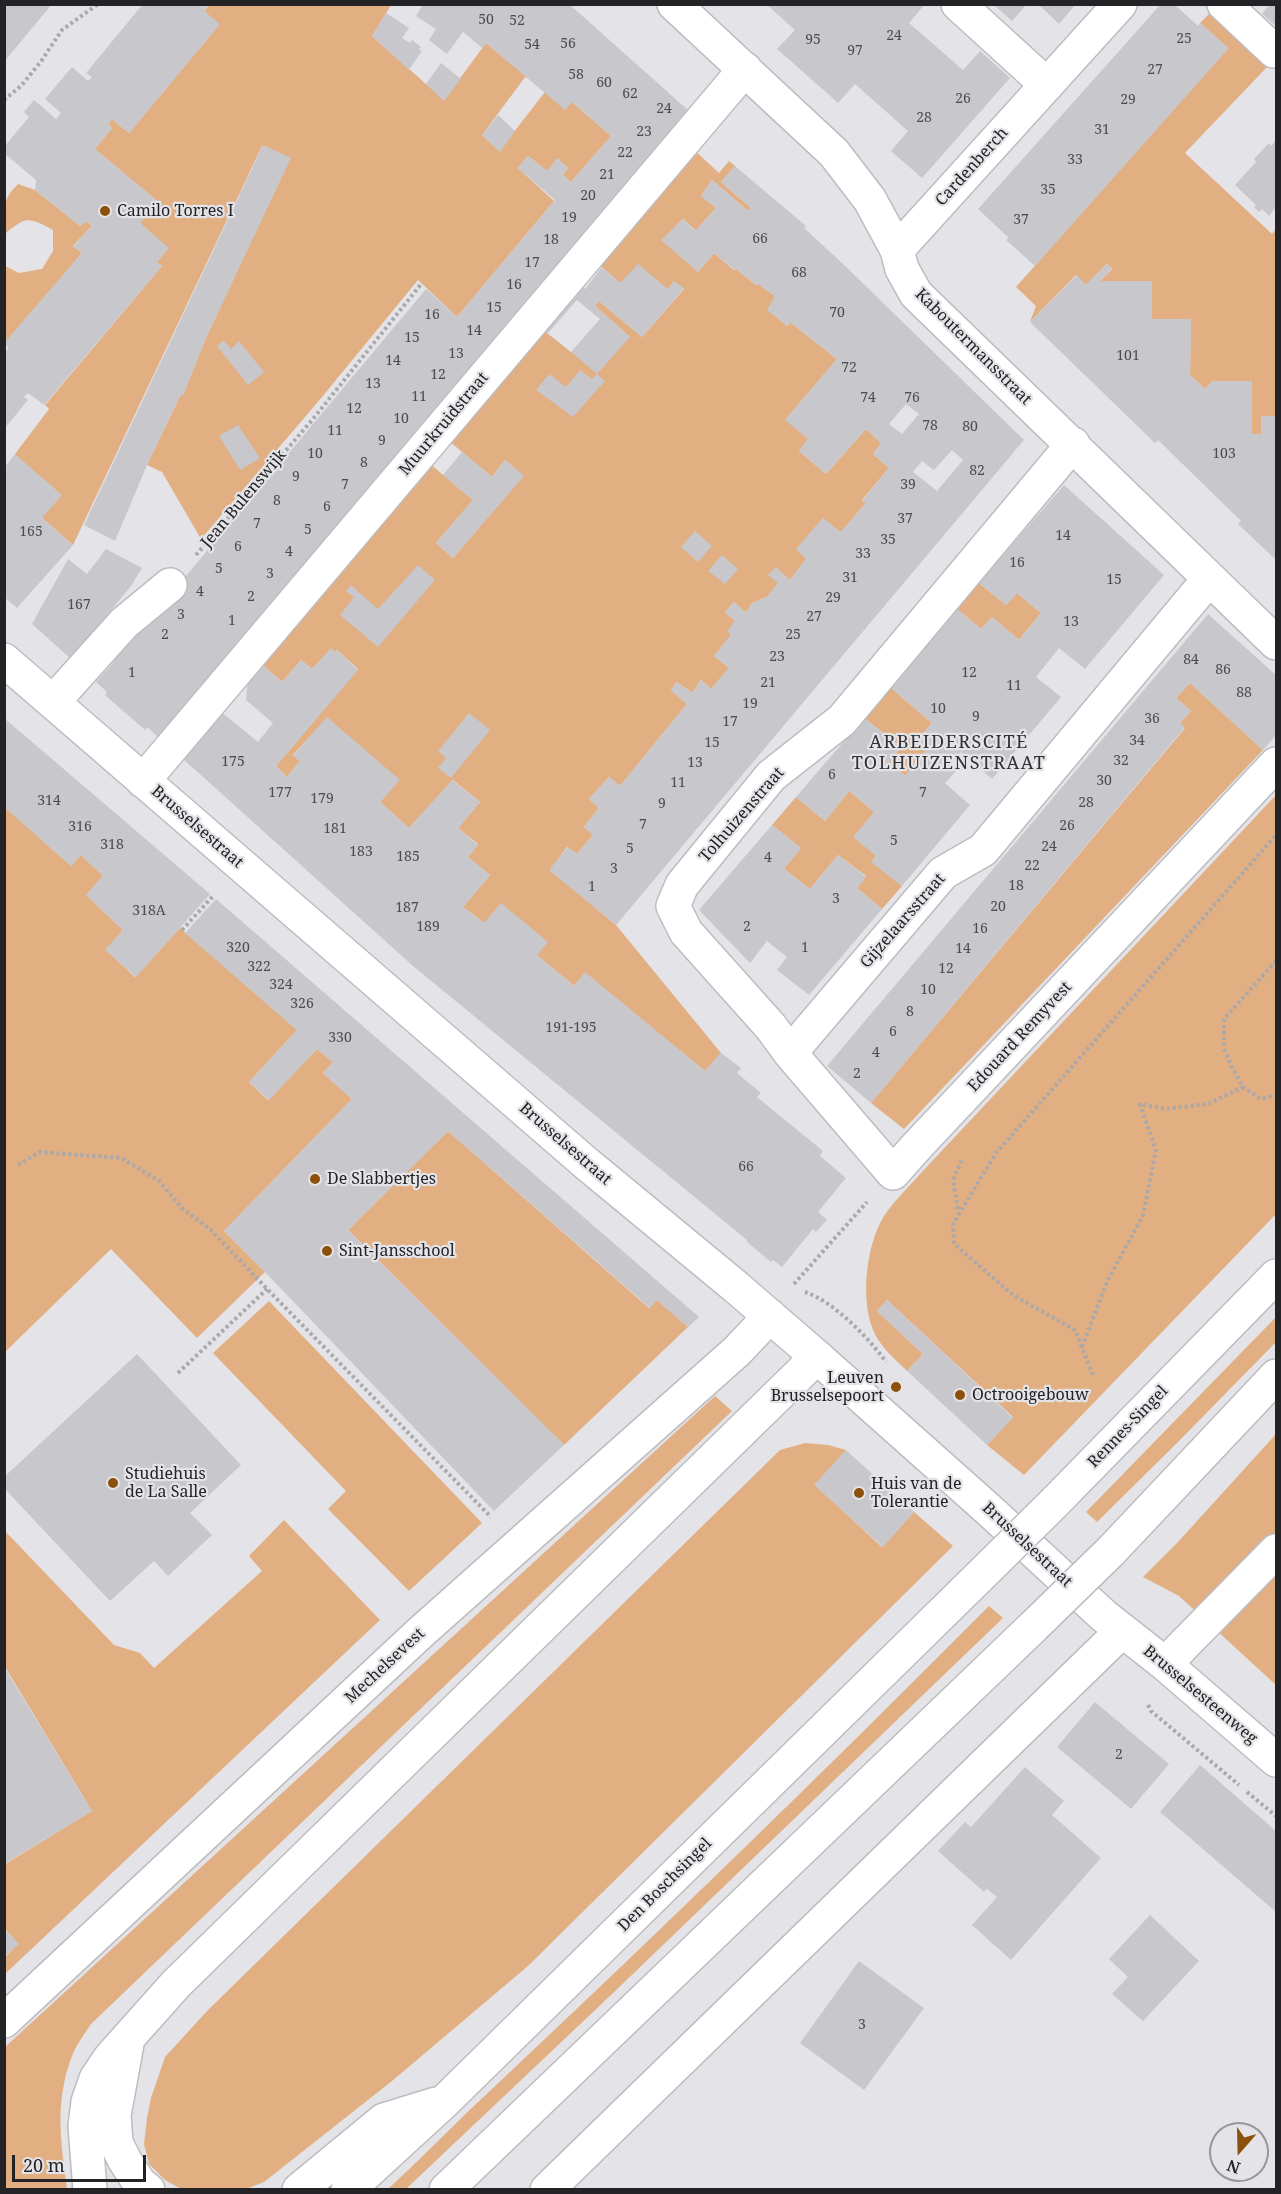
<!DOCTYPE html>
<meta charset="utf-8">
<style>
body{margin:0}
#map{position:relative;width:1281px;height:2194px;overflow:hidden;background:#e4e3e7;font-family:"Noto Serif",serif}
canvas{display:block}
.frame{position:absolute;inset:0;border:6px solid #232224;pointer-events:none}
.north{position:absolute;left:1209px;top:2122px;width:60px;height:60px;box-sizing:border-box;background:#e4e3e7;border:2px solid #979699;border-radius:50%;rotate:200deg;font-size:16px;font-weight:700;line-height:24px;text-align:center;color:#232224}
.north::after{content:'';display:block;margin:auto;width:21px;height:27px;background:#8b500b;clip-path:polygon(50% 0,100% 100%,50% 72%,0 100%)}
.scale{position:absolute;left:12px;top:2155px;width:134px;height:27px;box-sizing:border-box;border:3px solid #232224;border-top:0;padding-left:8px;font-size:18px;line-height:21px;white-space:nowrap;color:#232224;-webkit-text-stroke:4px #e4e3e7;paint-order:stroke}
</style>
<div id="map">
<canvas width="1281" height="2194"></canvas>
<div class="frame"></div>
<div class="north">N</div>
<div class="scale">20 m</div>
</div>
<script>
const ctx = document.querySelector('canvas').getContext('2d');
ctx.lineJoin = 'round';
function paint(path, color) { ctx.fillStyle = color; ctx.fill(path, 'evenodd'); }
function trace(path, color, width, dash) { ctx.strokeStyle = color; ctx.lineWidth = width; ctx.lineCap = dash ? 'butt' : 'round'; ctx.setLineDash(dash || []); ctx.stroke(path); }
function drawText(font, color, halo, rows, align = 'center') {
  ctx.font = font + ' "Noto Serif",serif'; ctx.lineWidth = 4.5; ctx.setLineDash([]); ctx.textBaseline = 'middle'; ctx.strokeStyle = halo; ctx.fillStyle = color; for (const [text, x, y, turn = 0] of rows) {
    ctx.save(); ctx.translate(x, y); ctx.rotate((+turn || 0) * Math.PI / 180); ctx.textAlign = isNaN(turn) ? turn : align; if (halo) ctx.strokeText(text, 0, 0); ctx.fillText(text, 0, 0); ctx.restore();
  }
}
const green = new Path2D(`
 M210,5H391L372,36L444,100L486,43L526,76L482,135L499,151L545,92L572,102L611,136L571,182L563,175L568,168L558,159L547,171L528,156L518,168L554,201L457,317L418,280L322,397L201,539L162,472L147,465L181,394L183,395L205,340L290,158L262,146L73,545L42,518L15,454L49,409L45,405L162,266L157,262L168,248L140,223L157,201L95,149L112,128L108,124L112,119L129,133L219,25L204,11Z
 M1211,12L1269,65L1185,153L1272,234L1276,229V416H1261V434H1252V381H1213L1205,389L1190,375L1191,319H1152V281H1100L1112,269L1107,264L1086,285L1076,275L1030,322L1036,306L1016,287L1228,48L1200,23Z
 M693,149L719,173L729,161L735,166L721,182L751,208L748,211L712,180L701,196L716,208L696,230L708,242L683,219L662,240L698,272L714,253L734,270L736,269L756,285L758,284L775,296L768,310L787,326L790,322L837,359L786,419L808,439L799,451L826,474L866,429L881,443L873,454L889,468L862,500L866,503L841,532L806,559L790,580L776,568L778,583L769,596L752,603L746,613L734,602L725,612L735,621L731,635L714,656L729,668L711,689L701,680L692,693L677,682L671,690L687,704L620,786L609,777L589,799L599,808L584,827L593,835L577,854L567,847L550,870L616,925L721,1053L705,1071L585,973L574,986L537,955L484,923L463,907L490,875L468,857L478,844L458,828L480,802L453,780L409,828L380,802L399,780L327,718L293,755L300,761L287,777L276,766L358,669L337,650L335,652L331,649L312,669L301,660L282,682L259,662L429,463L473,500L436,543L453,558L523,476L505,460L492,477L449,441L542,329L571,352L630,337L595,306L599,301L642,337L684,289L674,281L668,289L620,283L596,262Z
 M18,184L35,190L80,226L86,221L92,226L73,246L82,253L5,343V266L19,273L42,269L53,251V230C29,217 26,216 5,234C5,210 0,202 18,184Z
 M979,583L1006,605L1017,593L1041,613L1019,640L992,617L981,629L957,609Z
 M1190,683L1263,750L904,1129L871,1103L1185,728L1180,723L1191,711L1176,698Z
 M890,687L932,723L918,739L928,748L905,776L889,762L901,747L864,718Z
 M849,791L874,812L876,856L872,862L902,886L882,909L857,888L866,876L838,855L810,889L784,869L801,848L772,825L796,797L825,821Z
 M1276,795V1214L1024,1475L987,1445L1013,1417L887,1300L877,1311L923,1354L907,1371C898,1362 886,1352 879,1341C858,1311 865,1246 884,1216C894,1201 908,1188 920,1174Z
 M5,807L71,866L81,855L103,876L86,895L123,930L106,950L135,977L180,928L297,1030L249,1082L268,1100L317,1049L333,1062L323,1073L352,1099L224,1231L265,1272L197,1338L111,1249L5,1352Z
 M448,1131L649,1308L657,1300L688,1327L564,1445L348,1230Z
 M269,1301L482,1523L409,1591L328,1509L346,1491L213,1353Z
 M1276,1317V1342L1178,1442L1097,1522L1086,1512Z
 M715,1396L732,1411L91,2024C84,2035 76,2045 72,2056C54,2103 61,2142 67,2189H5V2047Z
 M1276,1434V1685L1179,1596L1143,1577L1178,1542Z
 M805,1443L828,1445L846,1450L815,1485L882,1547L914,1512L953,1546L528,1966L392,2081L264,2182L246,2189H181L165,2180L149,2164L144,2144L147,2118L151,2098L165,2057L208,2010L780,1450Z
 M284,1520L380,1620L5,1974V1957L18,1944L5,1929V1864L92,1811L5,1667V1531L114,1645L140,1653L154,1668L262,1571L249,1556Z
 M989,1606L1003,1618L611,1995L406,2189H388C423,2157 456,2122 492,2089C660,1931 826,1770 989,1606Z`);
const building = new Path2D(`
 M4,4H52L4,62Z
 M143,4H210L204,11L220,24L129,133L112,119L108,124L112,128L95,149L157,201L140,223L169,248L157,262L162,266L44,405L28,393L24,397L28,400L4,429V353L9,348L4,343L82,253L73,247L92,226L86,221L80,226L35,190L36,180L4,153V147L29,117L24,112L34,100L56,119L61,113L45,99L72,67L88,81L92,77L86,73Z
 M423,4H569L689,111L159,738L147,727L145,730L105,695L107,692L96,682L113,663L107,657L126,636L132,641L140,631L426,289L457,317L487,281L555,200L518,168L528,156L547,171L557,158L568,168L563,175L571,182L611,136L572,102L565,110L486,43L482,48L463,32L447,54L429,40L436,29L416,16Z
 M766,4H925L909,23L963,70L980,51L1010,78L922,178L891,151L908,131L855,84L838,103L836,101L777,49L795,30Z
 M993,4H1027L1012,21Z
 M1038,4H1076L1059,24Z
 M1161,4H1174L1198,26L1200,23L1229,48L1035,266L1006,240L1009,238L978,209Z
 M1270,4H1276V26L1262,14Z
 M386,13L409,28L402,38L410,43L412,40L421,47L419,50L422,51L409,70L372,36Z
 M441,63L461,79L444,101L426,84Z
 M498,115L515,131L500,152L482,135Z
 M1276,140V207L1269,216L1262,209L1259,212L1254,207L1256,205L1235,185L1256,162L1254,159L1269,143L1271,146Z
 M263,145L291,158L205,340L183,396L181,394L147,465L115,541L84,525Z
 M735,166L806,226L804,228L841,262L1024,440L616,925L549,870L568,847L577,854L593,835L584,827L599,808L589,799L609,777L620,786L687,704L671,690L677,682L692,693L701,680L711,689L729,668L714,656L731,635L727,631L735,621L725,612L734,602L746,613L752,603L769,596L768,595L778,583L768,575L776,567L790,580L806,559L796,549L813,529L823,518L841,532L866,503L862,501L889,468L873,454L881,443L866,429L826,474L799,451L808,439L785,420L837,359L790,322L787,326L767,310L775,296L758,284L756,285L736,269L735,270L714,253L698,272L661,240L683,219L695,231L716,208L701,196L712,180L748,211L751,208L721,182ZM906,404L919,414L902,434L889,424ZM952,450L963,460L937,491L913,472L922,461L934,470Z
 M638,264L668,289L674,281L684,288L642,337L599,301L595,306L630,337L597,374L605,381L573,417L536,390L549,374L566,387L580,370L592,379L597,374L571,352L600,319L577,300L548,333L544,330L582,287L585,289L602,267L620,283Z
 M1107,264L1112,268L1100,281H1152V319H1191L1190,375L1205,389L1213,381H1252V434H1261V416H1276V560L1238,524L1241,521L1158,440L1155,443L1030,322L1077,275L1086,285Z
 M224,340L231,349L239,341L264,372L248,385L217,346Z
 M238,425L260,458L240,470L219,436Z
 M462,452L492,477L505,460L524,476L453,558L436,543L473,500L443,475Z
 M15,454L62,495L42,518L73,545L17,608L4,597V468Z
 M1064,485L1164,575L1085,669L1059,648L1036,677L1061,697L992,779L961,752L949,766L956,771L945,783L970,805L902,886L871,862L876,856L853,837L874,812L849,791L825,821L796,797L864,718L901,748L889,762L905,776L928,748L918,739L932,723L890,687L957,609L981,629L992,617L1019,640L1026,632L1041,613L1017,593L1006,605L979,583Z
 M695,531L712,546L698,562L681,547Z
 M106,549L142,568L131,586L71,659L32,624L68,559L87,574Z
 M722,555L738,569L725,584L708,571Z
 M418,565L435,580L378,647L340,615L354,597L346,591L351,585L378,609Z
 M1208,614L1276,675V735L1263,750L1190,683L1176,698L1191,711L1180,723L1185,727L871,1103L827,1066Z
 M331,648L335,652L337,650L358,670L276,766L287,777L300,761L293,756L327,717L400,780L380,802L409,828L452,780L480,802L458,828L478,845L468,857L490,875L463,907L484,923L501,903L548,942L537,955L574,986L585,972L705,1071L721,1053L741,1068L737,1073L761,1093L757,1097L823,1151L820,1156L846,1178L818,1212L827,1220L816,1232L813,1229L782,1267L773,1260L771,1262L747,1242V1240L413,966L182,758L220,711L258,742L273,723L246,700L248,677L259,662L282,682L301,660L312,669Z
 M469,713L490,730L451,778L438,768L446,758L438,751Z
 M4,718L210,894L136,977L105,950L123,930L86,895L103,876L81,855L71,866L4,807Z
 M772,825L801,848L784,869L810,889L838,855L866,877L857,888L882,909L809,995L777,970L787,957L767,941L750,963L699,910Z
 M216,899L699,1317L688,1327L657,1300L650,1308L448,1131L348,1230L564,1445L494,1511L265,1272L224,1231L352,1099L323,1073L333,1062L317,1049L269,1100L249,1082L297,1030L185,933Z
 M887,1300L1013,1418L987,1445L907,1371L923,1354L877,1311Z
 M137,1354L241,1465L190,1513L212,1535L168,1576L154,1561L110,1601L4,1488V1477Z
 M846,1450L914,1512L883,1547L814,1485Z
 M4,1667L92,1811L4,1864Z
 M1095,1702L1169,1764L1131,1809L1057,1747Z
 M1200,1765L1276,1831V1912L1160,1812Z
 M1025,1767L1064,1801L1052,1815L1101,1858L1011,1960L972,1925L997,1897L987,1889L984,1892L938,1851L965,1822L971,1827Z
 M1150,1915L1199,1961L1143,2021L1112,1994L1128,1977L1109,1959Z
 M4,1929L19,1944L4,1957Z
 M859,1961L924,2008L864,2090L800,2043Z`);
const path = new Path2D(`
 M4,100L22,85L42,60L62,30L98,4
 M196,555L313,419L422,283
 M182,930L214,895
 M1276,961L1224,1019V1049L1232,1067L1243,1087L1261,1099L1276,1095
 M18,1165L40,1152L121,1158L159,1181L183,1209L211,1230L267,1289L491,1517
 M959,1215L953,1180L962,1159
 M794,1284L867,1202
 M805,1292C833,1301 869,1338 886,1362
 M1082,1347L1107,1282L1143,1215L1156,1150L1140,1104L1166,1109L1208,1104L1243,1087
 M178,1373L267,1289
 M1093,1375L1075,1330L1013,1295L954,1244L953,1224L996,1153L1276,835
 M1148,1705L1151,1711L1239,1785
 M1247,1792L1276,1816`);
const minor = new Path2D(`
 M674,4L834,153L870,200L897,250L902,269L916,294L1276,643
 M958,4L1047,85
 M1224,4L1274,51
 M897,250L1120,4
 M1073,444L842,720L771,776L682,885L673,906L686,932L771,1027L790,1053L893,1173L918,1145L1276,764
 M4,660L587,1164L736,1287L817,1357
 M53,702L124,623L170,585
 M143,781L745,69
 M790,1053L943,873L983,850L1209,579
 M1165,1664L1276,1551
 M4,2021L421,1632L737,1351L770,1316`);
const major = new Path2D(`
 M1055,1502L1276,1276
 M1111,1551L1276,1376
 M127,2044L114,2115L116,2143L125,2161L140,2184L148,2190
 M90,2190L85,2126L88,2102L96,2079L110,2058L176,1984L817,1357L989,1510L1104,1616L1165,1664L1276,1760
 M299,2190L384,2120L436,2104
 M348,2190L446,2100L979,1577
 M446,2190L1034,1626
 M547,2190L1122,1631`);
const majorBridge = new Path2D(`
 M979,1577L1055,1502
 M1034,1626L1111,1551`);
const markers = [
 [105,211,6,"#8b500b"],
 [315,1179,6,"#8b500b"],
 [327,1251,6,"#8b500b"],
 [896,1387,6,"#8b500b"],
 [960,1395,6,"#8b500b"],
 [113,1483,6,"#8b500b"],
 [859,1493,6,"#8b500b"]
];
const numberNames = [
 ["50",486,20],
 ["52",517,21],
 ["24",894,36],
 ["25",1184,39],
 ["95",813,40],
 ["56",568,44],
 ["54",532,45],
 ["97",855,51],
 ["27",1155,70],
 ["58",576,75],
 ["60",604,83],
 ["62",630,94],
 ["26",963,99],
 ["29",1128,100],
 ["24",664,109],
 ["28",924,118],
 ["31",1102,130],
 ["23",644,132],
 ["22",625,153],
 ["33",1075,160],
 ["21",607,175],
 ["35",1048,190],
 ["20",588,196],
 ["19",569,218],
 ["37",1021,220],
 ["66",760,239],
 ["18",551,240],
 ["17",532,263],
 ["68",799,273],
 ["16",514,285],
 ["15",494,308],
 ["70",837,313],
 ["16",432,315],
 ["14",474,331],
 ["15",412,338],
 ["13",456,354],
 ["101",1128,356],
 ["14",393,361],
 ["72",849,368],
 ["12",438,375],
 ["13",373,384],
 ["11",419,397],
 ["74",868,398],
 ["76",912,398],
 ["12",354,409],
 ["10",401,419],
 ["78",930,426],
 ["80",970,427],
 ["11",335,431],
 ["9",382,441],
 ["10",315,454],
 ["103",1224,454],
 ["8",364,463],
 ["82",977,471],
 ["9",296,477],
 ["7",345,485],
 ["39",908,485],
 ["8",277,501],
 ["6",327,507],
 ["37",905,519],
 ["7",257,524],
 ["5",308,530],
 ["165",31,532],
 ["14",1063,536],
 ["35",888,540],
 ["6",238,547],
 ["4",289,552],
 ["33",863,554],
 ["16",1017,563],
 ["5",219,569],
 ["3",270,574],
 ["31",850,578],
 ["15",1114,580],
 ["4",200,592],
 ["2",251,597],
 ["29",833,598],
 ["167",79,605],
 ["3",181,615],
 ["27",814,617],
 ["1",232,621],
 ["13",1071,622],
 ["2",165,635],
 ["25",793,635],
 ["23",777,657],
 ["84",1191,660],
 ["86",1223,670],
 ["1",132,673],
 ["12",969,673],
 ["21",768,683],
 ["11",1014,686],
 ["88",1244,693],
 ["19",750,704],
 ["10",938,709],
 ["9",976,717],
 ["36",1152,719],
 ["17",730,722],
 ["34",1137,741],
 ["15",712,743],
 ["32",1121,761],
 ["175",233,762],
 ["13",695,763],
 ["6",832,775],
 ["30",1104,781],
 ["11",678,783],
 ["177",280,793],
 ["7",923,793],
 ["179",322,799],
 ["314",49,801],
 ["28",1086,803],
 ["9",662,804],
 ["7",643,825],
 ["26",1067,826],
 ["316",80,827],
 ["181",335,829],
 ["5",894,841],
 ["318",112,845],
 ["24",1049,847],
 ["5",630,849],
 ["183",361,852],
 ["185",408,857],
 ["4",768,858],
 ["22",1032,866],
 ["3",614,869],
 ["18",1016,886],
 ["1",592,887],
 ["3",836,899],
 ["20",998,907],
 ["187",407,908],
 ["318A",149,911],
 ["189",428,927],
 ["2",747,927],
 ["16",980,929],
 ["320",238,948],
 ["1",805,948],
 ["14",963,949],
 ["322",259,967],
 ["12",946,969],
 ["324",281,985],
 ["10",928,990],
 ["326",302,1004],
 ["8",910,1012],
 ["191-195",571,1028],
 ["6",893,1032],
 ["330",340,1038],
 ["4",876,1053],
 ["2",857,1074],
 ["66",746,1167],
 ["2",1119,1755],
 ["3",862,2025]
];
const streetNames = [
 ["Cardenberch",972,167,-48],
 ["Kaboutermansstraat",973,347,45],
 ["Muurkruidstraat",444,424,-50],
 ["Jean Bulenswijk",244,499,-50],
 ["Tolhuizenstraat",742,815,-49],
 ["Brusselsestraat",197,827,41],
 ["Gijzelaarsstraat",903,921,-49],
 ["Edouard Remyvest",1020,1037,-47],
 ["Brusselsestraat",565,1144,41],
 ["Rennes-Singel",1128,1427,-46],
 ["Brusselsestraat",1027,1545,43],
 ["Mechelsevest",385,1666,-43],
 ["Brusselsesteenweg",1200,1695,40],
 ["Den Boschsingel",665,1885,-45]
];
const poiNames = [
 ["Camilo Torres I",117,211],
 ["De Slabbertjes",327,1179],
 ["Sint-Jansschool",339,1251],
 ["Leuven",884,1378,"right"],
 ["Brusselsepoort",884,1396,"right"],
 ["Octrooigebouw",972,1395],
 ["Studiehuis",125,1474],
 ["de La Salle",125,1492],
 ["Huis van de",871,1484],
 ["Tolerantie",871,1502]
];
const neighbourhoodNames = [
 ["ARBEIDERSCITÉ",949,743],
 ["TOLHUIZENSTRAAT",949,764]
];
paint(green, '#e2af82');
paint(building, '#c8c7cb');
trace(minor, '#bdbcc0', 36);
trace(major, '#bdbcc0', 36);
trace(path, '#a9a8ab', 4, [3, 3]);
trace(minor, '#fff', 33);
trace(major, '#fff', 33);
trace(majorBridge, '#bdbcc0', 36, []);
trace(majorBridge, '#fff', 33);
for (const [x, y, r, color] of markers) { const dot = new Path2D(); dot.arc(x, y, r, 0, 2 * Math.PI); ctx.fillStyle = color; ctx.fill(dot); trace(dot, '#e4e3e7', 2); }
drawText('14px', '#4c4b4e', null, numberNames);
drawText('16px', '#232224', '#e4e3e7', streetNames);
drawText('16px', '#232224', '#e4e3e7', poiNames, 'left');
ctx.letterSpacing = '1.5px';
drawText('18px', '#313033', '#e4e3e7', neighbourhoodNames);
ctx.letterSpacing = '0px';
</script>
